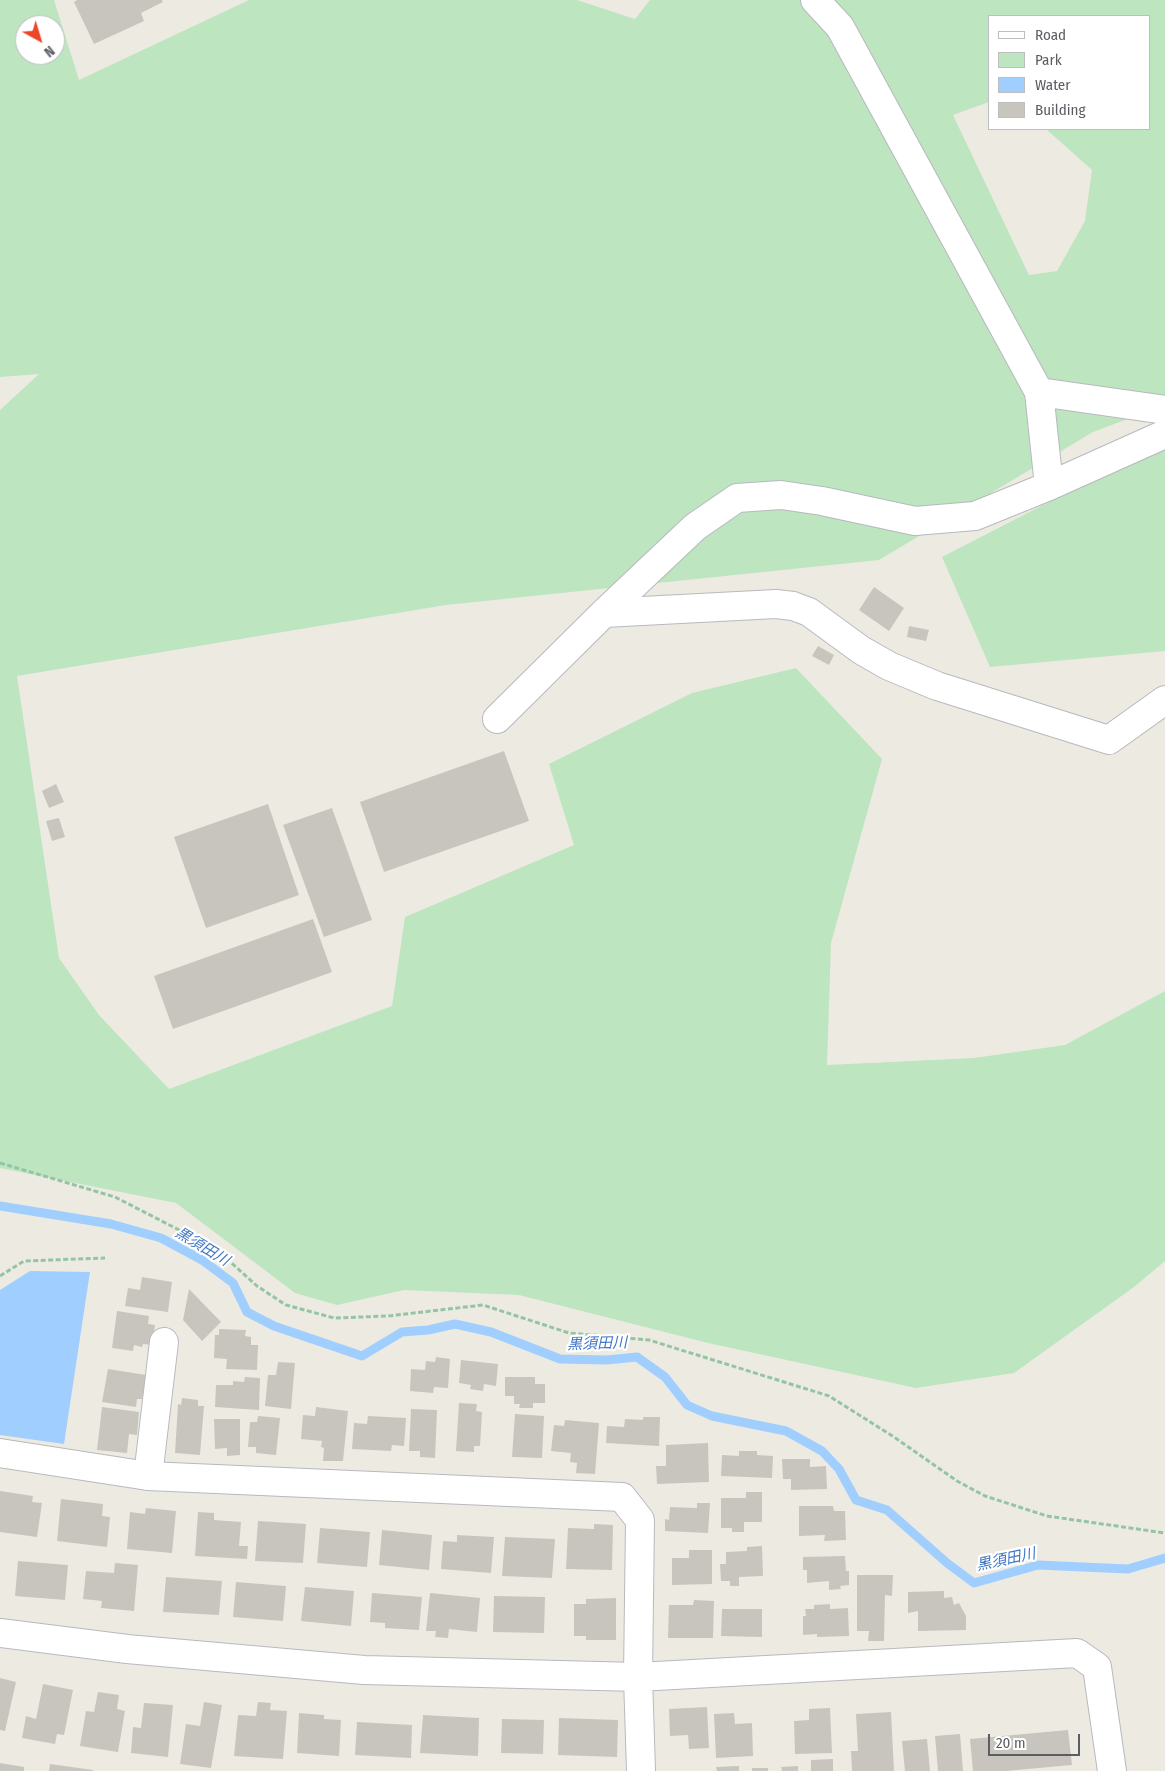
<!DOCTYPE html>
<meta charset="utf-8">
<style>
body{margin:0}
#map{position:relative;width:1165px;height:1771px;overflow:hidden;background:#edebe1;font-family:"Fira Sans Condensed",sans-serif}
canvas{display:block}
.legend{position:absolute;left:988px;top:15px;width:162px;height:115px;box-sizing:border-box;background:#fff;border:1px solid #bdbec0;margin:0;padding:6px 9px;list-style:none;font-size:15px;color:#5a5d62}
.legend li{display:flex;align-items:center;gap:10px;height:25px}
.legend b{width:25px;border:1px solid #bdbec0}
.north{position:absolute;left:15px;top:15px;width:50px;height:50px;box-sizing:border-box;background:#fff;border:1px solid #bdbec0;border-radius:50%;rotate:141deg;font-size:14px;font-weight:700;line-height:20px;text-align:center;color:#5a5d62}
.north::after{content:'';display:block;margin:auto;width:18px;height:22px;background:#ec4729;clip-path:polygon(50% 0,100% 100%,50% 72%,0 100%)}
.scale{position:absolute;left:988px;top:1734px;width:92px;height:22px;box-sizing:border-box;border:2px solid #5a5d62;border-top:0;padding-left:6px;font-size:15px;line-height:18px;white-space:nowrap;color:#5a5d62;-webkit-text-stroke:4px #fff;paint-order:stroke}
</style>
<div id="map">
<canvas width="1165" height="1771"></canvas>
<ul class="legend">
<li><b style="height:6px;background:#fff"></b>Road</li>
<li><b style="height:14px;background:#bde5c0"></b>Park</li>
<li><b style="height:14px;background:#9fceff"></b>Water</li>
<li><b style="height:14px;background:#c8c5be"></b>Building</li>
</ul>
<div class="north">N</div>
<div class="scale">20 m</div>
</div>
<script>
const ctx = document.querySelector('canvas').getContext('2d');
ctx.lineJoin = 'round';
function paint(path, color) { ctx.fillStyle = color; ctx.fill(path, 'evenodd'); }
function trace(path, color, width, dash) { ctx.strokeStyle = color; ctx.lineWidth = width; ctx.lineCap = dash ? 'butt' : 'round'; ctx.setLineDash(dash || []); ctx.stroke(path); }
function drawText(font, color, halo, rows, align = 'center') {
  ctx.font = font + ' "Fira Sans Condensed","Noto Sans JP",sans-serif'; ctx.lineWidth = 4.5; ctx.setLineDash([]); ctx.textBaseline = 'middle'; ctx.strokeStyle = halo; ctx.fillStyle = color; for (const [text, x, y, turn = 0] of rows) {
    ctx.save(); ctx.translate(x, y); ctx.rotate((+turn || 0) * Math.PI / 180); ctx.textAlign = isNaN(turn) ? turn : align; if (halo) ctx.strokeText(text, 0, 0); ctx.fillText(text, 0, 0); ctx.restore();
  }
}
const green = new Path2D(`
 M0,0H54L79,80L249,0H577L635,19L650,0H1165V405L1093,432L879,560L446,605L17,676L59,958L99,1015L169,1089L392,1006L405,917L574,845L549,764L692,693L796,668L882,759L831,943L827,1065L974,1058L1065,1045L1165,991V1261L1134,1287L1014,1373L916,1388L708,1343L519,1295L404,1290L337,1305L295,1293L176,1203L0,1168V410L39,374L0,377ZM989,16H1149V129H1046L1092,170L1085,221L1057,271L1029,275L953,115L989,102ZM25,25H55V55H25Z
 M1165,444V651L990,667L942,557L1144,453Z`);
const water = new Path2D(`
 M30,1271L90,1272L64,1444L0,1435V1290Z`);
const stream = new Path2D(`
 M0,1206L111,1224L161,1238L202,1260L233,1283L247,1312L274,1326L362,1356L402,1332L428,1330L455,1324L491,1332L560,1359L607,1360L637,1357L665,1377L687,1405L712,1416L786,1431L822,1451L839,1469L856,1500L887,1510L947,1563L974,1583L1038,1565L1128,1569L1165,1558`);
const building = new Path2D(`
 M77,0H162L163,2L141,13L144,21L94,44L74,2Z
 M874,587L904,608L889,631L859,610Z
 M909,626L929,630L926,641L907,637Z
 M818,646L834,655L829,665L812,656Z
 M504,751L529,821L384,872L360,802Z
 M56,784L64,802L49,808L42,791Z
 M268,804L299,895L206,928L174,837Z
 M332,808L372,920L324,937L283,825Z
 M59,818L65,837L52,841L46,821Z
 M313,919L332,972L173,1029L154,976Z
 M142,1277L172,1282L168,1312L125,1306L128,1288L140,1290Z
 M189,1289L221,1322L202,1341L183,1320Z
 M117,1311L149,1316L148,1324L155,1325L152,1345L143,1344L142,1347L134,1345L133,1351L112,1348Z
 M219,1329L246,1330L245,1336L251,1337V1345H258L257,1370L226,1369L227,1359L214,1358L215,1335H219Z
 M436,1357L450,1359L448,1388L434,1387L433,1393L410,1391L411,1369L425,1370L426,1361L435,1362Z
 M461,1360L498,1364L496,1386L484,1384L483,1391L470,1389L471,1385L459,1383Z
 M278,1362L295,1363L291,1409L265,1406L268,1375H276Z
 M108,1369L146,1375L142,1399H137L136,1407L102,1402Z
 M245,1377L260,1378L259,1410L215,1407L216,1385H233V1381L244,1382Z
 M505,1377H535V1384H545V1403H533V1408H519L520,1404H514V1396H505Z
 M182,1398L198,1400V1406H204L200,1455L175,1453L178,1404L181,1405Z
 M459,1403L477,1404L476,1411L482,1412L480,1446H474V1452L456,1451Z
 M102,1407L139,1412L137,1435L129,1434L127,1453L97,1450Z
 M316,1407L348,1411L343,1461H323L324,1448L321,1447L322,1441L301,1439L303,1415L315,1416Z
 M411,1409L437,1410L435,1458L420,1457V1451H409Z
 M515,1414L544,1416L542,1458L512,1457Z
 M258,1416L280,1418L276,1455L256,1453V1447H248L250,1422H257Z
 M368,1416L406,1418L404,1446L392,1445L391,1451L352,1449L354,1423L367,1424Z
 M643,1417H660L659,1446L606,1443L607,1426L624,1427L625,1419L643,1420Z
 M214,1419H240V1455L227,1456V1448L215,1449Z
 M565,1420L599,1423L595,1474L576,1473L577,1463L570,1462L571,1453L551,1451L554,1425L564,1426Z
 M708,1443L709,1482L657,1484L656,1466H666V1445Z
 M739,1451H757V1455L773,1456L772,1478L721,1476L722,1455L739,1456Z
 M782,1459H810V1467L826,1466L827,1489L791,1490V1479H783Z
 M0,1491L33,1496L32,1502L42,1503L37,1537L0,1532Z
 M746,1492H762V1522H744V1532H732V1528H721V1498H746Z
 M61,1499L103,1504L102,1516L110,1517L107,1547L57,1541Z
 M697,1503H710L708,1533L665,1531V1519L669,1520L670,1507L697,1508Z
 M799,1506H833L834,1511H845L846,1540L824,1541L825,1535L799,1536Z
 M146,1508L176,1511L172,1553L127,1549L130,1512L145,1514Z
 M198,1512L214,1513V1520L241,1522L239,1546H248L247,1559L195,1556Z
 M258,1521L306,1524L303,1563L255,1561Z
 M594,1524L613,1525L612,1570L566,1569L568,1528L594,1529Z
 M320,1528L370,1532L367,1567L317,1563Z
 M382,1530L432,1535L429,1570L379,1565Z
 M457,1535L494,1537L491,1573L441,1569L443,1541L457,1542Z
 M505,1537L555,1539L552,1578L502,1576Z
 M762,1546L763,1576L739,1577V1586H730V1581H721L720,1564H726V1552L747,1551V1547Z
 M689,1550H712V1584L672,1585V1558H689Z
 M845,1556L846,1571H849V1585L840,1586L841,1589L829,1590V1581L807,1583V1570H803V1557Z
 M18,1561L68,1565L65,1600L15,1596Z
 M115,1563L138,1565L134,1611L101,1608L102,1601L83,1599L86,1571L114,1573Z
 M857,1575H893L892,1596L885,1595L884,1641H868L869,1631H857Z
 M166,1577L222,1581L219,1615L163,1612Z
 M236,1582L286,1586L283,1621L233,1617Z
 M305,1587L354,1591L351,1626L301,1621Z
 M944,1591V1598L952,1597L954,1605L959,1603L966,1616V1630L918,1631V1611L908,1613V1592Z
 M372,1593L422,1597L419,1630L385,1628V1623L370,1622Z
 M430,1593L480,1598L477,1632L449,1629L448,1638L435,1637L436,1631H426Z
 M494,1596L545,1597L544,1633L493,1632Z
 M616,1598V1640H586V1636H574V1604H586V1599Z
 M694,1600L714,1601L713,1638H668L669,1605H693Z
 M830,1604V1609L848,1608L849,1636L817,1637V1634L803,1635V1616H806L805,1609H814V1605Z
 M722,1609H762V1637L721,1636Z
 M0,1678L16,1682L5,1731L0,1730Z
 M43,1684L73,1690L64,1735L57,1734L55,1744L22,1738L26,1716L36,1719Z
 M98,1692L119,1695L117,1709L125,1711L118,1752L80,1746L86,1711L94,1712Z
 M204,1702L222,1705L211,1768L180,1764L186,1724L200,1726Z
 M258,1702L271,1703L270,1710L287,1711L283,1759L234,1756L238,1715L256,1716Z
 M144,1703L173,1705L168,1757L131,1753L133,1727L141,1728Z
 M707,1707L709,1748L689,1749L688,1735L670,1736L669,1709Z
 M830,1708L832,1753L795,1754L794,1721L809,1720V1709Z
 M891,1712L894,1771H852L851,1751H858L856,1714Z
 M299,1713L324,1715V1719L341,1720L339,1756L297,1753Z
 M734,1713L735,1724L752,1723L753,1756L716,1758L714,1714Z
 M423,1715L479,1718L478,1756L420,1753Z
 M559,1718L618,1720L617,1757L558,1755Z
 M502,1719L544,1720L543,1754L501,1753Z
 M357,1722L412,1725L411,1758L355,1755Z
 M1068,1730L1072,1765L1006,1771H973L970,1739Z
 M960,1734L963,1771H938L935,1736Z
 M927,1739L930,1771H905L902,1741Z
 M833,1759V1771H811V1760Z
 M0,1763L24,1767V1771H0Z
 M50,1764L93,1770V1771H49Z
 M739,1766V1771H717L716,1767Z
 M798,1766V1771H782L781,1767Z
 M752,1768H768V1771H752Z`);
const path = new Path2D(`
 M0,1163L115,1197L216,1249L257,1286L286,1305L334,1318L388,1316L483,1305L569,1333L649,1340L829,1396L894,1437L957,1481L985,1496L1047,1516L1165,1533
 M0,1276L24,1261L105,1258`);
const minor = new Path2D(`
 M1039,392L1165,410
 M1049,486L1165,434
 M604,613L776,604L793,606L809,612L861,650L889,666L937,686L1109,740L1165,700
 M497,719L604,613L695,527L737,498L781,495L822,501L915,521L975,516L1049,486L1039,392L840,27L815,0
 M0,1453L148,1476L622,1497L640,1520L638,1677L641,1771
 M148,1476L164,1342
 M0,1633L127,1649L364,1670L638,1677L1077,1653L1097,1667L1112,1771`);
const waterNames = [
 ["黒須田川",202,1247,31],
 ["黒須田川",597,1344,-2],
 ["黒須田川",1006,1560,-12]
];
paint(green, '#bde5c0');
paint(water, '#9fceff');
trace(stream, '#9fceff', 9);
paint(building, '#c8c5be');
trace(minor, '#b7b9be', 30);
trace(path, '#95c4a5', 3, [5, 2.5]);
trace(minor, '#fff', 28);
drawText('italic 15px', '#4076c4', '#fff', waterNames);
</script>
